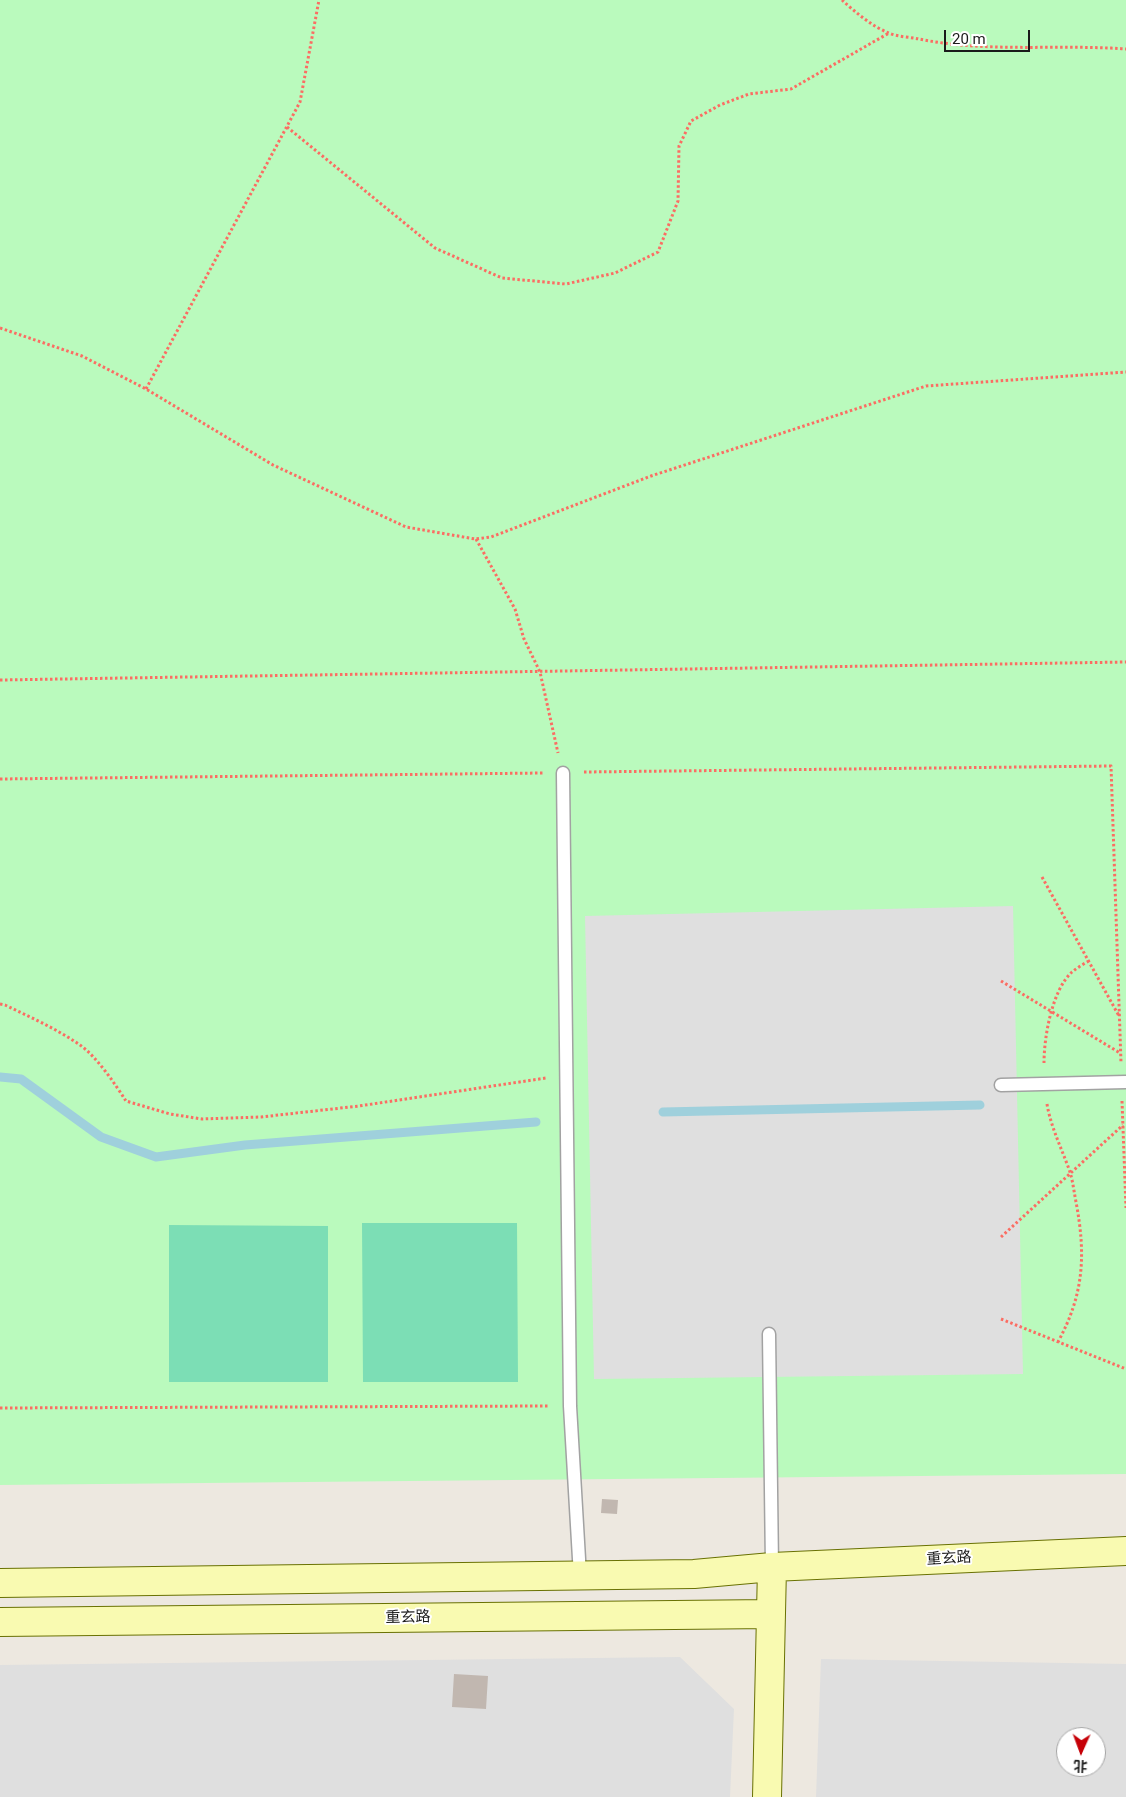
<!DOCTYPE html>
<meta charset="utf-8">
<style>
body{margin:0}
#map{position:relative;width:1126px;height:1797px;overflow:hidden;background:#ede8e0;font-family:Roboto,"Noto Sans SC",sans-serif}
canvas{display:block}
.north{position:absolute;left:1056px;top:1727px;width:50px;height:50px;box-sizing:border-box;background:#fff;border:1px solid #a4a4a4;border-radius:50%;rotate:182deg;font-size:14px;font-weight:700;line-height:20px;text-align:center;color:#1b1b1b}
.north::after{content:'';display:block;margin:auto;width:18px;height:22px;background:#c60007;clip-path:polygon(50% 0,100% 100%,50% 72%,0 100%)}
.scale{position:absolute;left:944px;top:30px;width:86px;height:22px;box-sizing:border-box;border:2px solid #1b1b1b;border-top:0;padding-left:6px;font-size:15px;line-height:18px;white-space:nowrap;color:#1b1b1b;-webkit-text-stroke:4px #fff;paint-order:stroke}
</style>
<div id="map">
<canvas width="1126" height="1797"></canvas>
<div class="north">北</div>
<div class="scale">20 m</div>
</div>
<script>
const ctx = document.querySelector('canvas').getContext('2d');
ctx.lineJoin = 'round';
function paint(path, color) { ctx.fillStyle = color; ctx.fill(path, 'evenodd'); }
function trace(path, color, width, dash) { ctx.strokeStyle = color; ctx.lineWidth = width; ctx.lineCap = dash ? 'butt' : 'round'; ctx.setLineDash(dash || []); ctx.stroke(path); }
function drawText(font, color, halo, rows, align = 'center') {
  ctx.font = font + ' Roboto,"Noto Sans SC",sans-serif'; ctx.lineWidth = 4; ctx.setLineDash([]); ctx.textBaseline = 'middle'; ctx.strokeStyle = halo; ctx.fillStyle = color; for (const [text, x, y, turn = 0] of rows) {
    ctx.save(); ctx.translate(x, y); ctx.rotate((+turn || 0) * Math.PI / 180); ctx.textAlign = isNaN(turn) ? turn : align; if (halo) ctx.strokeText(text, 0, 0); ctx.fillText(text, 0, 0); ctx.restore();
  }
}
const park = new Path2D(`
 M0,0H1126V1474L0,1485Z`);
const pitch = new Path2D(`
 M362,1223H517L518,1382H363Z
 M169,1225L328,1226V1382H169Z`);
const parking = new Path2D(`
 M1013,906L1023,1374L594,1379L585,916Z
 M680,1657L734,1709L730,1797H0V1665Z
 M821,1659L1126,1664V1797H816ZM1066,1737H1096V1767H1066Z`);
const stream = new Path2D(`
 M0,1077L21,1079L101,1137L156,1157L245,1145L536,1122
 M663,1112L980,1105`);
const building = new Path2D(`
 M602,1499L618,1500L617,1514L601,1513Z
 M454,1674L488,1676L486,1709L452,1707Z`);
const path = new Path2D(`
 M842,0C855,12 873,27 889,33C898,37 910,37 919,39C988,53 1057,44 1126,49
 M287,127L435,248L502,278L566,284L615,273L658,252L678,201L679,146L691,121L720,105L749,94L791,89L889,33
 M0,328L82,356L146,389L273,465L406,527L475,539L491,537L651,476L926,386L1126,372
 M146,389L300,102L319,0
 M476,539L515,609L524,639L540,672L558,753
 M0,680L1126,662
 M584,772L1111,766L1121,1063
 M0,779L543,773
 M1042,877L1119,1016
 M1001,981L1120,1053
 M0,1004L5,1005C30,1017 57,1029 80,1045C97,1057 115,1084 126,1101L170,1114L202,1119L261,1117L359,1106L546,1078
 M1044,1063C1044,1037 1052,990 1072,972C1077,968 1083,964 1089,961
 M1122,1101L1126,1208
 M1047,1104C1051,1128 1062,1149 1070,1172C1073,1182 1074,1192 1076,1202C1086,1255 1084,1294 1058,1342
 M1001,1237L1123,1125
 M1001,1319L1126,1369
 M0,1408L549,1406`);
const lane = new Path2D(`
 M563,773L570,1406L580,1576
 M1001,1085L1126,1082
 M769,1334L772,1567`);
const secondary = new Path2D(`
 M772,1567L1126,1551
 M0,1583L694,1574L772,1567L767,1797
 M0,1622L770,1614`);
const streetNames = [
 ["重玄路",949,1559,-3],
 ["重玄路",408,1618,-1]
];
paint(park, '#bafabd');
paint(pitch, '#7cdeb5');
paint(parking, '#dfdfdf');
trace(stream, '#9fd0dc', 9);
paint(building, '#c1b7b0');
trace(lane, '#a2a2a2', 15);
trace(secondary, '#697103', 30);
trace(path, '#fb6d63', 3, [2.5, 2.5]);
trace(lane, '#fff', 12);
trace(secondary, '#f9fab1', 28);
drawText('15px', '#1b1b1b', '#fff', streetNames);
</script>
